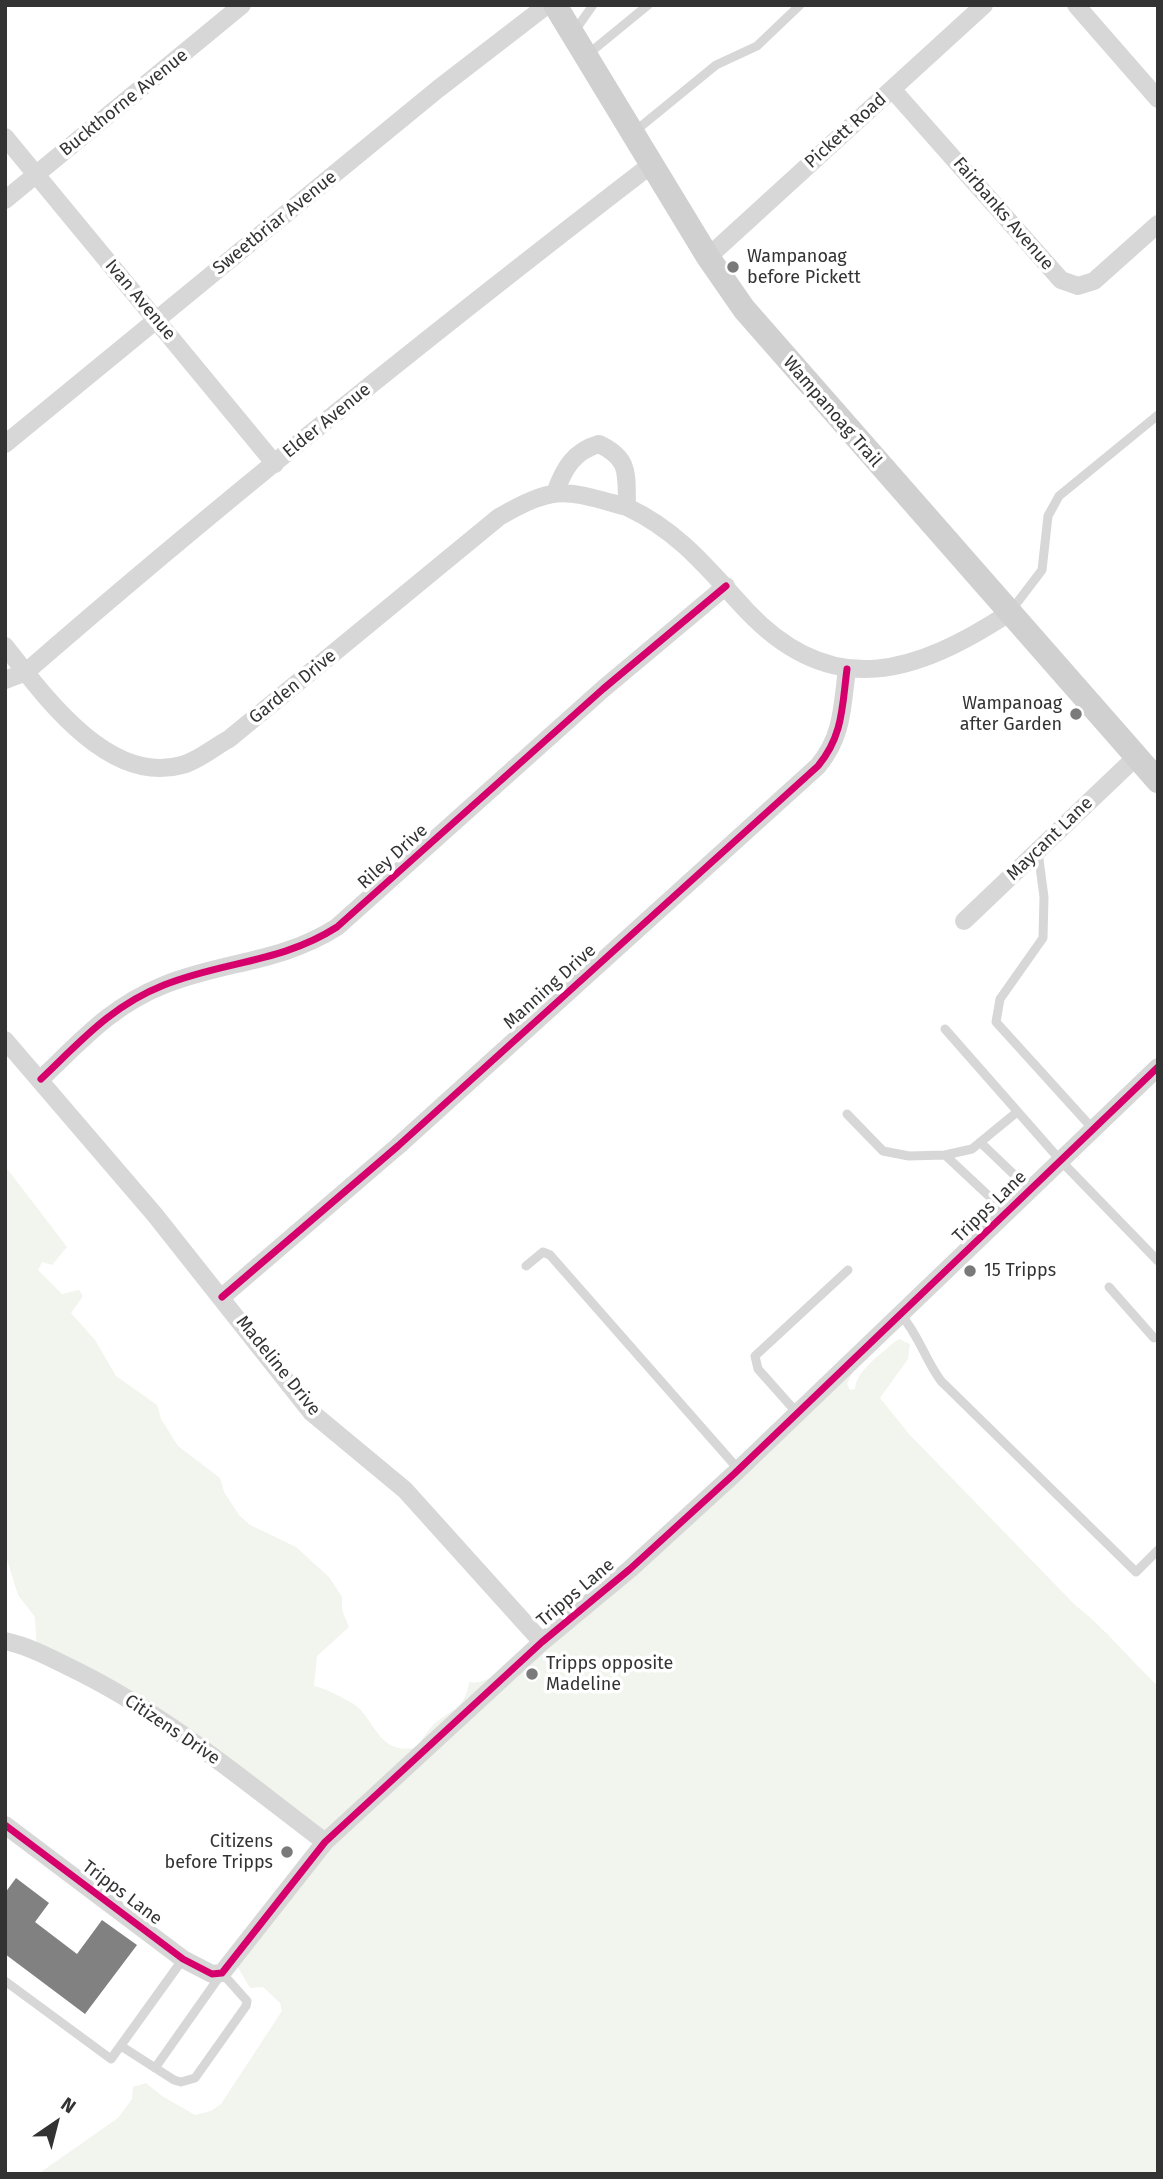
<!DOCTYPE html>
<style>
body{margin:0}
#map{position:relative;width:1163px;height:2179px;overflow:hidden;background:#fff;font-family:"Fira Sans",sans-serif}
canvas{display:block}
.frame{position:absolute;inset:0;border:7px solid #333;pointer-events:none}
.north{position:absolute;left:21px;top:2088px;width:70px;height:70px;-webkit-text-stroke:5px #fff;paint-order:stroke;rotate:35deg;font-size:19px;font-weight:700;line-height:28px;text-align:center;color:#333}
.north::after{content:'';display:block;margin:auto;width:24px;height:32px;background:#333;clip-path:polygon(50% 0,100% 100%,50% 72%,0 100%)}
</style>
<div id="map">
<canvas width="1163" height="2179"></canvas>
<div class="frame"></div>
<div class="north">N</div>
</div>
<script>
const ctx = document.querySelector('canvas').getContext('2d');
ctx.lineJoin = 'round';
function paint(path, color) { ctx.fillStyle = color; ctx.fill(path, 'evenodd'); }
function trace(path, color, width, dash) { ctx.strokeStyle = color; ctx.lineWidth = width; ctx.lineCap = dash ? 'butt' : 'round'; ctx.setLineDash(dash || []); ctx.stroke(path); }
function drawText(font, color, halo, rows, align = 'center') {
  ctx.font = font + ' "Fira Sans",sans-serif'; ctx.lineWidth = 7; ctx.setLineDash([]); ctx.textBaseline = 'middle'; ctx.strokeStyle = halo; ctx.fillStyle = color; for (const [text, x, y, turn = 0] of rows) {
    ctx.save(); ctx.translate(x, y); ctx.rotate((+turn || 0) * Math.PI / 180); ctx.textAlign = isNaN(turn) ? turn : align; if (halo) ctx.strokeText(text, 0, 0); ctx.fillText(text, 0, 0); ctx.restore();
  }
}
const green = new Path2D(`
 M5,1166L67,1247L52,1265L42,1262L38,1270L62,1294L79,1290L83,1296L71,1313L95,1340L116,1376L157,1405L161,1419L178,1446L220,1478L224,1492L239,1515L250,1525L296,1547L329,1577L342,1597V1610L349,1627L317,1656L314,1686C325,1688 341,1697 350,1702C375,1714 375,1755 415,1748C421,1741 427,1732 433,1725C451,1709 465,1710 469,1682C494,1686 509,1659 528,1645L543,1646L856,1363L847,1384L850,1390L855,1389C856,1371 880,1355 893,1343L899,1339L910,1344L908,1359L880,1398L909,1434L1075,1605C1106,1629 1129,1659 1158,1686V2174H38L118,2118L132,2099L133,2087L146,2083L162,2096L195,2115L211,2111L221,2104L282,2011L280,2003L263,1987L250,1988L236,1964L325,1849L200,1745L37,1650L35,1617L18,1595L5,1553Z`);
const building = new Path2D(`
 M16,1878L49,1903L35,1922L77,1954L102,1920L137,1945L85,2014L5,1954V1893Z`);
const lane = new Path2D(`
 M574,32L593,5
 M587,55L648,5
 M634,132L716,65L757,46L800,5
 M1010,612L1042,570L1048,516L1059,496L1158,415
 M1038,852L1044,897L1043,938L1000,999L996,1022L1093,1129
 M945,1029L1061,1161L1158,1261
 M847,1114L883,1151L909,1156L945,1155L972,1149L1017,1112
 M980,1142L1030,1190
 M945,1155L1007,1213
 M526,1266L543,1252L550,1255L739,1470
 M1109,1287L1154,1338
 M901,1315C919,1335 925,1360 941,1381L1136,1572L1158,1550
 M798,1414L758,1369L755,1356L848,1270
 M5,1981L111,2059L183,1959
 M121,2046L174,2080L181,2082L195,2078L246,2006L247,2001L222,1973L155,2068`);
const street = new Path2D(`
 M1076,5L1158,99
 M892,89L1061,280L1078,286L1094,281L1158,224
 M5,137L275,464
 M5,200L242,5
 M708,257L984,5
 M5,444L438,89L547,5
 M555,493C564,468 574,451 599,444C631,459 626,475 627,507C680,532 708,569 747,611C833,702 917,673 1009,613
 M5,646C44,696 109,786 182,765C198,761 214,747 229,739L499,517C557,484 564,490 627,507
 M5,680L26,672C228,496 439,328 652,164
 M964,921L1136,757
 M5,1040L155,1215L311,1412L405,1490L542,1642
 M41,1079C81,1041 111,1006 164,985C223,961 281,963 337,927L603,689L726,586
 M222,1297L398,1146L818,766C843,736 842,707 847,669
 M5,1641C28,1646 49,1657 69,1667C163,1712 243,1780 325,1842
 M5,1825L183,1959L212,1974L222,1973L325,1842L542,1642L630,1569L734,1474L1158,1067`);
const secondary = new Path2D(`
 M555,5L708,257L744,309L1158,781`);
const cycleway = new Path2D(`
 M41,1079C81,1041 111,1006 164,985C223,961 281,963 337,927L603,689L726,586
 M222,1297L398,1146L818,766C843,736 842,707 847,669
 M5,1825L183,1959L212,1974L222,1973L325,1842L542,1642L630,1569L734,1474L1158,1067`);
const markers = [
 [733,267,7,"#7a7a7a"],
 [1076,714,7,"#7a7a7a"],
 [970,1271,7,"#7a7a7a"],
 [532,1674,7,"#7a7a7a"],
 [287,1852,7,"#7a7a7a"]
];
const streetNames = [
 ["Buckthorne Avenue",124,103,-39],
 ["Pickett Road",846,131,-42],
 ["Fairbanks Avenue",1003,214,49],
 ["Sweetbriar Avenue",275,223,-39],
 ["Ivan Avenue",140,300,50],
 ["Wampanoag Trail",832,412,49],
 ["Elder Avenue",327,421,-39],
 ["Garden Drive",293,687,-39],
 ["Maycant Lane",1050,839,-44],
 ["Riley Drive",393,857,-42],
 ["Manning Drive",550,987,-42],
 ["Tripps Lane",990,1207,-44],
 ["Madeline Drive",278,1366,51],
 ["Tripps Lane",576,1593,-40],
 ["Citizens Drive",172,1730,34],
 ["Tripps Lane",122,1893,37]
];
const poiNames = [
 ["Wampanoag",747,257],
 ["before Pickett",747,278],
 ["Wampanoag",1062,704,"right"],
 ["after Garden",1062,725,"right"],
 ["15 Tripps",984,1271],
 ["Tripps opposite",546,1664],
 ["Madeline",546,1685],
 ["Citizens",273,1842,"right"],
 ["before Tripps",273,1863,"right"]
];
paint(green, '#f1f5ed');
paint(building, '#818181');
trace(lane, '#d7d7d7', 9);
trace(street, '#d7d7d7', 18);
trace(secondary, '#d0d0d0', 24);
trace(cycleway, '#d6006c', 7);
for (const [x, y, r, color] of markers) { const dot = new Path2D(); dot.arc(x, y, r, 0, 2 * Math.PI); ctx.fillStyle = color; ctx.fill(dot); trace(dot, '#fff', 2.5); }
drawText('18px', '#333', '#fff', streetNames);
drawText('18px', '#333', '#fff', poiNames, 'left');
</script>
